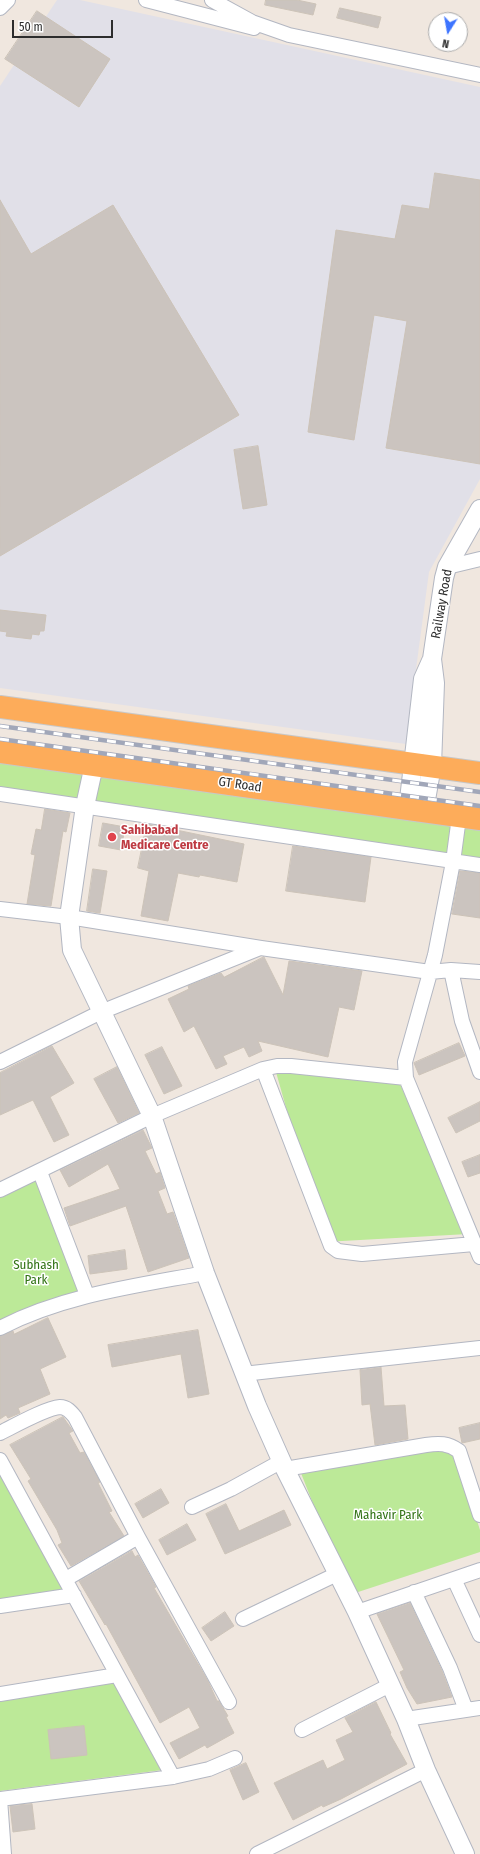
<!DOCTYPE html>
<style>
body{margin:0}
#map{position:relative;width:480px;height:1854px;overflow:hidden;background:#f0e7df;font-family:"Fira Sans Condensed",sans-serif}
canvas{display:block}
.north{position:absolute;left:428px;top:12px;width:40px;height:40px;box-sizing:border-box;background:#fff;border:1px solid #ababab;border-radius:50%;rotate:191deg;font-size:11px;font-weight:700;line-height:16px;text-align:center;color:#2d2d2d}
.north::after{content:'';display:block;margin:auto;width:14px;height:18px;background:#3d74ff;clip-path:polygon(50% 0,100% 100%,50% 72%,0 100%)}
.scale{position:absolute;left:12px;top:20px;width:101px;height:18px;box-sizing:border-box;border:2px solid #2d2d2d;border-top:0;padding-left:5px;font-size:12px;line-height:14px;white-space:nowrap;color:#2d2d2d;-webkit-text-stroke:3px #fff;paint-order:stroke}
</style>
<div id="map">
<canvas width="480" height="1854"></canvas>
<div class="north">N</div>
<div class="scale">50 m</div>
</div>
<script>
const ctx = document.querySelector('canvas').getContext('2d');
ctx.lineJoin = 'round';
function paint(path, color) { ctx.fillStyle = color; ctx.fill(path, 'evenodd'); }
function trace(path, color, width, dash) { ctx.strokeStyle = color; ctx.lineWidth = width; ctx.lineCap = dash ? 'butt' : 'round'; ctx.setLineDash(dash || []); ctx.stroke(path); }
function drawText(font, color, halo, rows, align = 'center') {
  ctx.font = font + ' "Fira Sans Condensed",sans-serif'; ctx.lineWidth = 3; ctx.setLineDash([]); ctx.textBaseline = 'middle'; ctx.strokeStyle = halo; ctx.fillStyle = color; for (const [text, x, y, turn = 0] of rows) {
    ctx.save(); ctx.translate(x, y); ctx.rotate((+turn || 0) * Math.PI / 180); ctx.textAlign = isNaN(turn) ? turn : align; if (halo) ctx.strokeText(text, 0, 0); ctx.fillText(text, 0, 0); ctx.restore();
  }
}
const industrial = new Path2D(`
 M57,0H80L480,87V479L429,572L406,744L0,688V86Z`);
const green = new Path2D(`
 M0,752L480,818V862L0,795Z
 M274,1065L400,1084L468,1234L324,1242Z
 M34,1170L84,1293L0,1327V1186Z
 M452,1443L480,1530V1552L349,1595L297,1463Z
 M0,1469L70,1592L0,1602Z
 M117,1675L170,1769L0,1791V1690Z`);
const building = new Path2D(`
 M266,0H297L316,4L313,15L265,5Z
 M340,8L381,17L378,28L337,18Z
 M37,11L110,59L79,107L5,59Z
 M435,173L480,180V464L386,448L407,321L374,315L354,440L308,432L336,230L395,239L402,205L429,209Z
 M0,200L31,254L113,205L239,415L0,556Z
 M258,446L267,505L243,509L234,450Z
 M0,610L46,615L44,631H40L39,635L32,634L31,639L6,636L7,632L0,631Z
 M45,809L70,813L66,832L63,831L51,906L27,904L35,855L31,854L36,829L41,830Z
 M103,823L125,827L121,850L99,846Z
 M147,824L244,844L237,882L200,875L199,877L178,873L168,921L141,916L149,871L138,868Z
 M293,846L371,857L365,902L286,891Z
 M93,869L107,871L100,913L87,911Z
 M460,871L480,873V918L452,914Z
 M264,957L283,995L289,961L362,971L354,1010L339,1007L328,1057L258,1041L262,1051L249,1057L244,1047L223,1056L227,1064L216,1069L194,1026L184,1032L168,999L189,989L188,986L221,973L224,977Z
 M459,1043L465,1056L419,1075L414,1063Z
 M52,1046L74,1083L50,1097L69,1135L54,1142L33,1100L0,1115V1073Z
 M162,1047L182,1086L164,1094L145,1055Z
 M117,1067L139,1113L118,1123L94,1079Z
 M480,1102V1121L456,1133L448,1118Z
 M143,1130L152,1148L145,1151L156,1174L160,1172L165,1188L158,1191L167,1214L173,1212L189,1258L148,1272L126,1206L70,1226L64,1208L120,1189L108,1164L69,1187L60,1170Z
 M480,1155V1173L468,1177L462,1162Z
 M125,1250L127,1269L90,1274L88,1256Z
 M48,1318L66,1357L40,1369L50,1394L18,1408L20,1413L8,1418L6,1415L0,1419V1336L13,1331L14,1334Z
 M198,1330L209,1394L188,1398L181,1354L112,1367L108,1345Z
 M381,1367L384,1406L405,1405L408,1439L375,1445L370,1404L362,1405L360,1370Z
 M63,1417L73,1431L69,1433L80,1453L84,1452L100,1482L98,1483L112,1511L109,1512L124,1536L71,1566L58,1545L62,1543L57,1530L28,1481L31,1479L10,1445Z
 M480,1423V1439L462,1443L459,1428Z
 M161,1489L169,1503L143,1518L135,1504Z
 M226,1504L239,1531L284,1510L291,1525L225,1554L206,1514Z
 M187,1524L196,1540L167,1555L159,1540Z
 M132,1551L135,1557L138,1555L156,1587L154,1588L208,1681L217,1701H219L228,1716L226,1717L234,1733L207,1748L205,1745L179,1759L170,1743L200,1728L189,1707L160,1723L106,1624L105,1625L79,1581Z
 M410,1603L442,1671L452,1697L417,1704L407,1688L400,1672L404,1670L377,1614Z
 M225,1612L234,1626L211,1641L202,1628Z
 M376,1702L391,1733L390,1734L407,1764L341,1799L323,1807L322,1805L293,1820L274,1783L323,1760L327,1769L345,1760L336,1740L353,1732L345,1718Z
 M84,1726L87,1755L51,1759L48,1730Z
 M246,1763L259,1792L243,1800L230,1770Z
 M32,1804L35,1829L13,1832L10,1806Z`);
const minor = new Path2D(`
 M146,0L254,28
 M212,0L252,22L289,35L480,75
 M0,8L8,0
 M447,567L480,559
 M0,794L480,865
 M459,817L453,862L435,955L405,1062L406,1078L480,1257
 M0,909L69,917L261,948L430,972L451,970L480,972
 M451,970L462,1021L480,1072
 M0,1062L101,1012L260,948
 M263,1069L331,1246L338,1251L362,1254L474,1244
 M40,1172L87,1295
 M0,1190L152,1116L263,1069L277,1066H291L406,1078
 M0,1328C64,1295 136,1286 205,1273
 M243,1374L480,1348
 M0,1433C14,1426 46,1408 60,1407C67,1407 71,1412 75,1417L138,1537L229,1702
 M0,1460L173,1777
 M285,1469L426,1445C439,1443 448,1443 459,1451L480,1515
 M192,1507L231,1489L282,1461
 M66,1579L138,1537
 M454,1579L480,1635
 M414,1592L450,1668L466,1710
 M0,1606L74,1595
 M357,1612L480,1570
 M243,1619L337,1574
 M0,1694L117,1675
 M406,1719L480,1708
 M302,1730L390,1685
 M0,1799L173,1777L209,1769L235,1758
 M0,1799L4,1854
 M257,1854L426,1770`);
const tertiary = new Path2D(`
 M94,765L85,806L69,917L72,950L152,1116L205,1273L257,1406L285,1469L357,1612L406,1719L426,1770L465,1854
 M408,808L423,679L431,661
 M424,811L432,766L435,683L432,659L444,578L447,567L480,509`);
const trunk = new Path2D(`
 M0,707L480,773
 M0,752L480,819`);
const rail = new Path2D(`
 M0,726L480,792
 M0,739L480,806`);
const markers = [
 [112,837,5,"#e0444e"]
];
const streetNames = [
 ["Railway Road",442,604,-80],
 ["GT Road",240,785,8]
];
const healthNames = [
 ["Sahibabad",121,830],
 ["Medicare Centre",121,845]
];
const parkNames = [
 ["Subhash",36,1265],
 ["Park",36,1280],
 ["Mahavir Park",388,1515]
];
paint(industrial, '#e1e0e8');
paint(green, '#bce998');
paint(building, '#cbc4bf');
trace(building, '#ccc3b8', 1);
trace(minor, '#b3b7c2', 16);
trace(tertiary, '#b3b7c2', 20);
trace(trunk, '#c8c8c8', 24);
trace(minor, '#fff', 14);
trace(tertiary, '#fff', 18);
trace(trunk, '#fdac5a', 22);
trace(rail, '#a1a7b9', 4.5);
trace(rail, '#fff', 3, [9]);
for (const [x, y, r, color] of markers) { const dot = new Path2D(); dot.arc(x, y, r, 0, 2 * Math.PI); ctx.fillStyle = color; ctx.fill(dot); trace(dot, '#fff', 1.5); }
drawText('13px', '#2d2d2d', '#fff', streetNames);
drawText('bold 13px', '#be3a42', '#fff', healthNames, 'left');
drawText('13px', '#327315', '#fff', parkNames);
</script>
